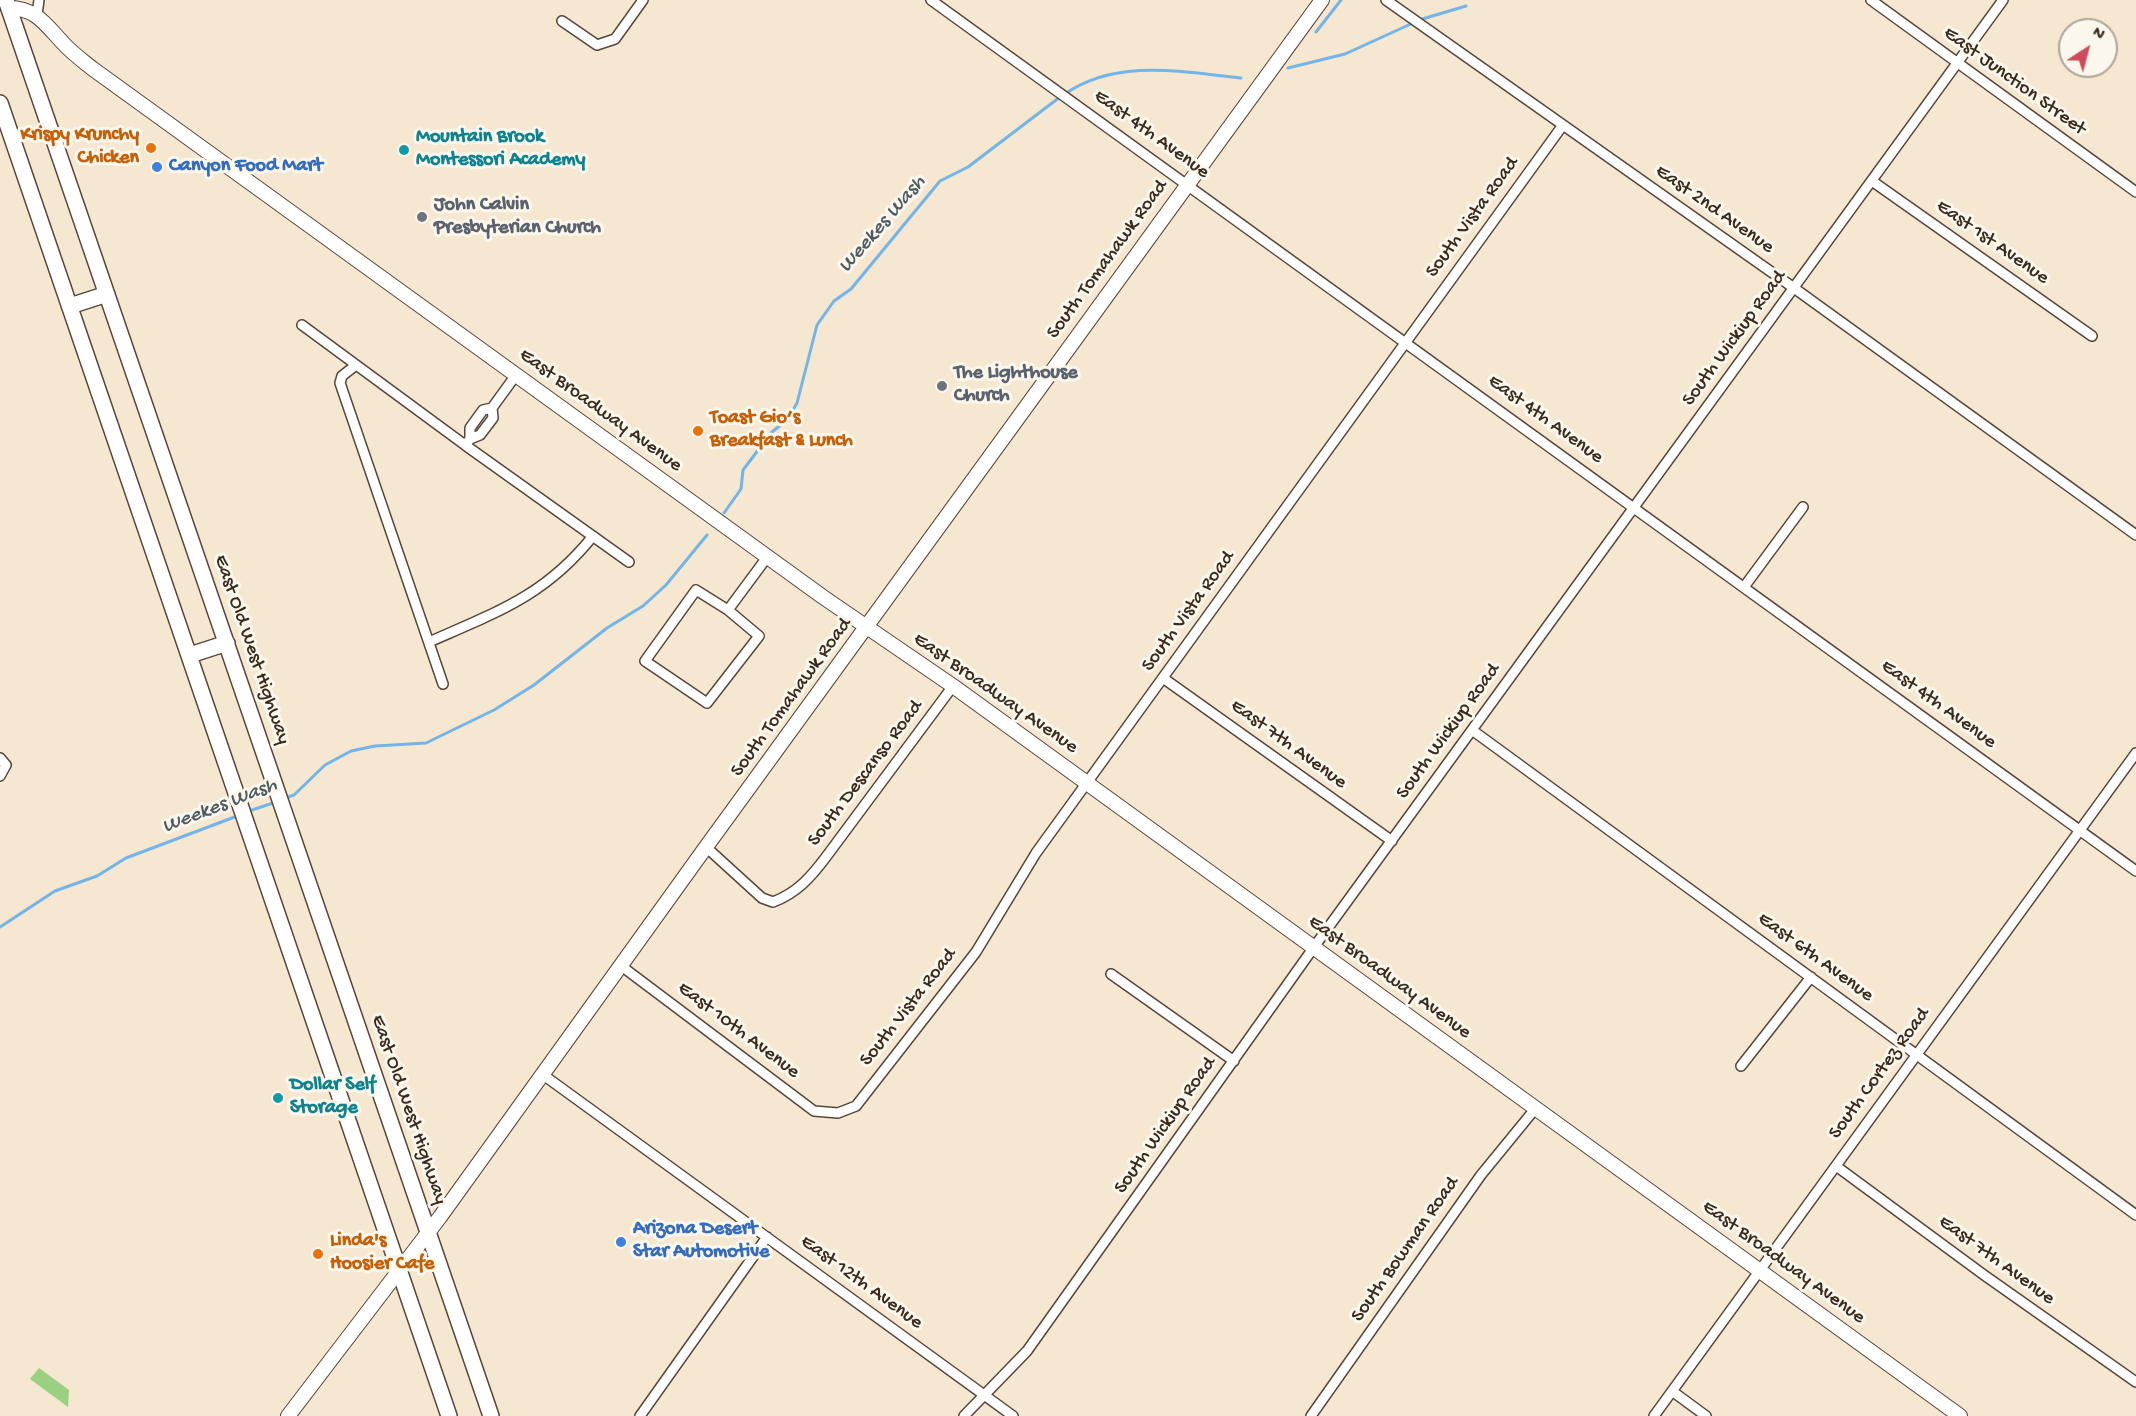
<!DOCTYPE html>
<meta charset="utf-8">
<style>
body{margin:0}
#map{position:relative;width:2136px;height:1416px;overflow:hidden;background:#f5e7d0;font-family:"Gochi Hand",sans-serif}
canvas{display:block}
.north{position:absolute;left:2058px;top:18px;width:60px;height:60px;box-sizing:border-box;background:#fbf7ec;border:2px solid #aea59a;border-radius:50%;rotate:36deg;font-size:16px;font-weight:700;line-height:24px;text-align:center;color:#3b2a1e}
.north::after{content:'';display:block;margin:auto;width:21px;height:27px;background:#d1495b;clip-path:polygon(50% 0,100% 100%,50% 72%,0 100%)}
</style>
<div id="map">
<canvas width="2136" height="1416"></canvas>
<div class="north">N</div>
</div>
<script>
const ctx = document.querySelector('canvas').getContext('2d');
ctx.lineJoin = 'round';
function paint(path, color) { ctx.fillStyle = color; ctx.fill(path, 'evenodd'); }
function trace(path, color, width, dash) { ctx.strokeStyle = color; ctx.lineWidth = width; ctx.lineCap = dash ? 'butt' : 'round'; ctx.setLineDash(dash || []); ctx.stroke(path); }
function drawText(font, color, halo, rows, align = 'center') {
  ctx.font = font + ' "Gochi Hand",sans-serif'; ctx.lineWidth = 6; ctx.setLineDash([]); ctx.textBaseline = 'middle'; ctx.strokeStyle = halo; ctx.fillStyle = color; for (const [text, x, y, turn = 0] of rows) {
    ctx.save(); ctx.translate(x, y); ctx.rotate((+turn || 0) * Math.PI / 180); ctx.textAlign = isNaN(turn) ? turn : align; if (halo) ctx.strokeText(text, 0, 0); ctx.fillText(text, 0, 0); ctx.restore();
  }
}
const green = new Path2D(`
 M39,1368L69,1390L68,1407L30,1379Z`);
const stream = new Path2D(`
 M1419,20L1466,6
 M1316,32L1341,0
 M1288,68L1345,54L1413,23
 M1065,94C1117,58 1183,72 1241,78
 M724,513L741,489L743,470L772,432L788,419L797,403L817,325L834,301L851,289L940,181L968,167L1060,97
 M285,798L294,795L325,765L351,751L375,746L426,743L494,710L534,685L607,628L643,606L666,585L707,535
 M249,811L276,802
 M0,927L55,891L97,876L126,858L240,815`);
const street = new Path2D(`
 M931,0L2136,871
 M1386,0L1794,288L2136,535
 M1871,0L2136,192
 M37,15L39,0
 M562,21L597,45L615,39L643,0
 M1872,181L2092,336
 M302,325L465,445L470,439
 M356,365L342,376L340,383L443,684
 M492,408L493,418L480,435L470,439V428L483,410L492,408L516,375
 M465,445L629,562
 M1744,587L1803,507
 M696,590L728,610L759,636L707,703L645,661Z
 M728,610L768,556
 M429,642C497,612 545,596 593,536
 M1163,678L1392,841
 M1472,730L2136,1215
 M0,758L6,765L0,776
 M706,847L762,898L773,902C797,893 811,877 826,857L953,686
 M620,965L814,1111L838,1113L856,1106L976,952L1036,853L1563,125
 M1111,974L1234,1061
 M1741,1066L1811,977
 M542,1074L1013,1416
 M1836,1166L1984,1275L2136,1382
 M1672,1391L1706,1416
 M640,1416L767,1237
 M964,1416L1027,1351L1314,947L2003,0
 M1311,1416L1481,1175L1535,1109
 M1654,1416L2136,753`);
const secondary = new Path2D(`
 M9,8C36,8 46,25 63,43C72,53 83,61 93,69L823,597L953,686L1960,1416
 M288,1416L440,1217L706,847L1322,0`);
const primary = new Path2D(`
 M6,0L491,1416
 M0,103L449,1416
 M70,306L107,294
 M190,655L227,643`);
const markers = [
 [151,148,6,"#e8710a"],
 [404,150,6,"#0f9aa8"],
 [157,167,6,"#3f7fe0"],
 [422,217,6,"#6b7280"],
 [942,386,6,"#6b7280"],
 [698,431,6,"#e8710a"],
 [278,1098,6,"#0f9aa8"],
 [621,1242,6,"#3f7fe0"],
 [318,1254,6,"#e8710a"]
];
const streetNames = [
 ["East Junction Street",2014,82,36],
 ["East 4th Avenue",1151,135,36],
 ["East 2nd Avenue",1714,210,35],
 ["South Vista Road",1473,218,-54],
 ["East 1st Avenue",1992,243,35],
 ["South Tomahawk Road",1108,260,-54],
 ["South Wickiup Road",1735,339,-54],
 ["East Broadway Avenue",600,411,36],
 ["East 4th Avenue",1545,420,36],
 ["South Vista Road",1189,612,-54],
 ["East Old West Highway",251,650,71],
 ["East Broadway Avenue",995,694,35],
 ["South Tomahawk Road",792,698,-54],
 ["East 4th Avenue",1938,705,36],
 ["South Wickiup Road",1449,732,-54],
 ["East 7th Avenue",1288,745,36],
 ["South Descanso Road",866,774,-53],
 ["East 6th Avenue",1815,958,36],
 ["East Broadway Avenue",1389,978,36],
 ["South Vista Road",909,1008,-52],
 ["East 10th Avenue",738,1031,37],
 ["South Cortez Road",1880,1074,-54],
 ["East Old West Highway",408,1110,71],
 ["South Wickiup Road",1166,1126,-55],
 ["South Bowman Road",1406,1250,-55],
 ["East 7th Avenue",1996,1261,36],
 ["East Broadway Avenue",1783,1263,36],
 ["East 12th Avenue",861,1283,36]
];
const foodNames = [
 ["Krispy Krunchy",139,136,"right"],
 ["Chicken",139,159,"right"],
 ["Toast Gio’s",710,419],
 ["Breakfast & Lunch",710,442],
 ["Linda's",330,1242],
 ["Hoosier Cafe",330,1265]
];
const cultureNames = [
 ["Mountain Brook",416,138],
 ["Montessori Academy",416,161],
 ["Dollar Self",290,1086],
 ["Storage",290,1109]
];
const shopNames = [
 ["Canyon Food Mart",169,167],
 ["Arizona Desert",633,1230],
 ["Star Automotive",633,1253]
];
const worshipNames = [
 ["John Calvin",434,206],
 ["Presbyterian Church",434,229],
 ["The Lighthouse",954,374],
 ["Church",954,397]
];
const waterNames = [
 ["Weekes Wash",883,225,-49],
 ["Weekes Wash",220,807,-21]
];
paint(green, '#9ad081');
trace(stream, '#73b5e8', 3);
trace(street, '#574639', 12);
trace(secondary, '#574639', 16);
trace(primary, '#574639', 18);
trace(street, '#fff', 9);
trace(secondary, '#fff', 14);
trace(primary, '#fff', 15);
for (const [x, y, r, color] of markers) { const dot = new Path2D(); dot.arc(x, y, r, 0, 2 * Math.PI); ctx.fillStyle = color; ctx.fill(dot); trace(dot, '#fbf7ec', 2); }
drawText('20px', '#3b2a1e', '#fbf7ec', streetNames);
drawText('bold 20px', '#c56008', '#fbf7ec', foodNames, 'left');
drawText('bold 20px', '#0d838f', '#fbf7ec', cultureNames, 'left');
drawText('bold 20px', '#366cbe', '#fbf7ec', shopNames, 'left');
drawText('bold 20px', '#5b616d', '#fbf7ec', worshipNames, 'left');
drawText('italic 21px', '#4f5b65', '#fbf7ec', waterNames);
</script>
